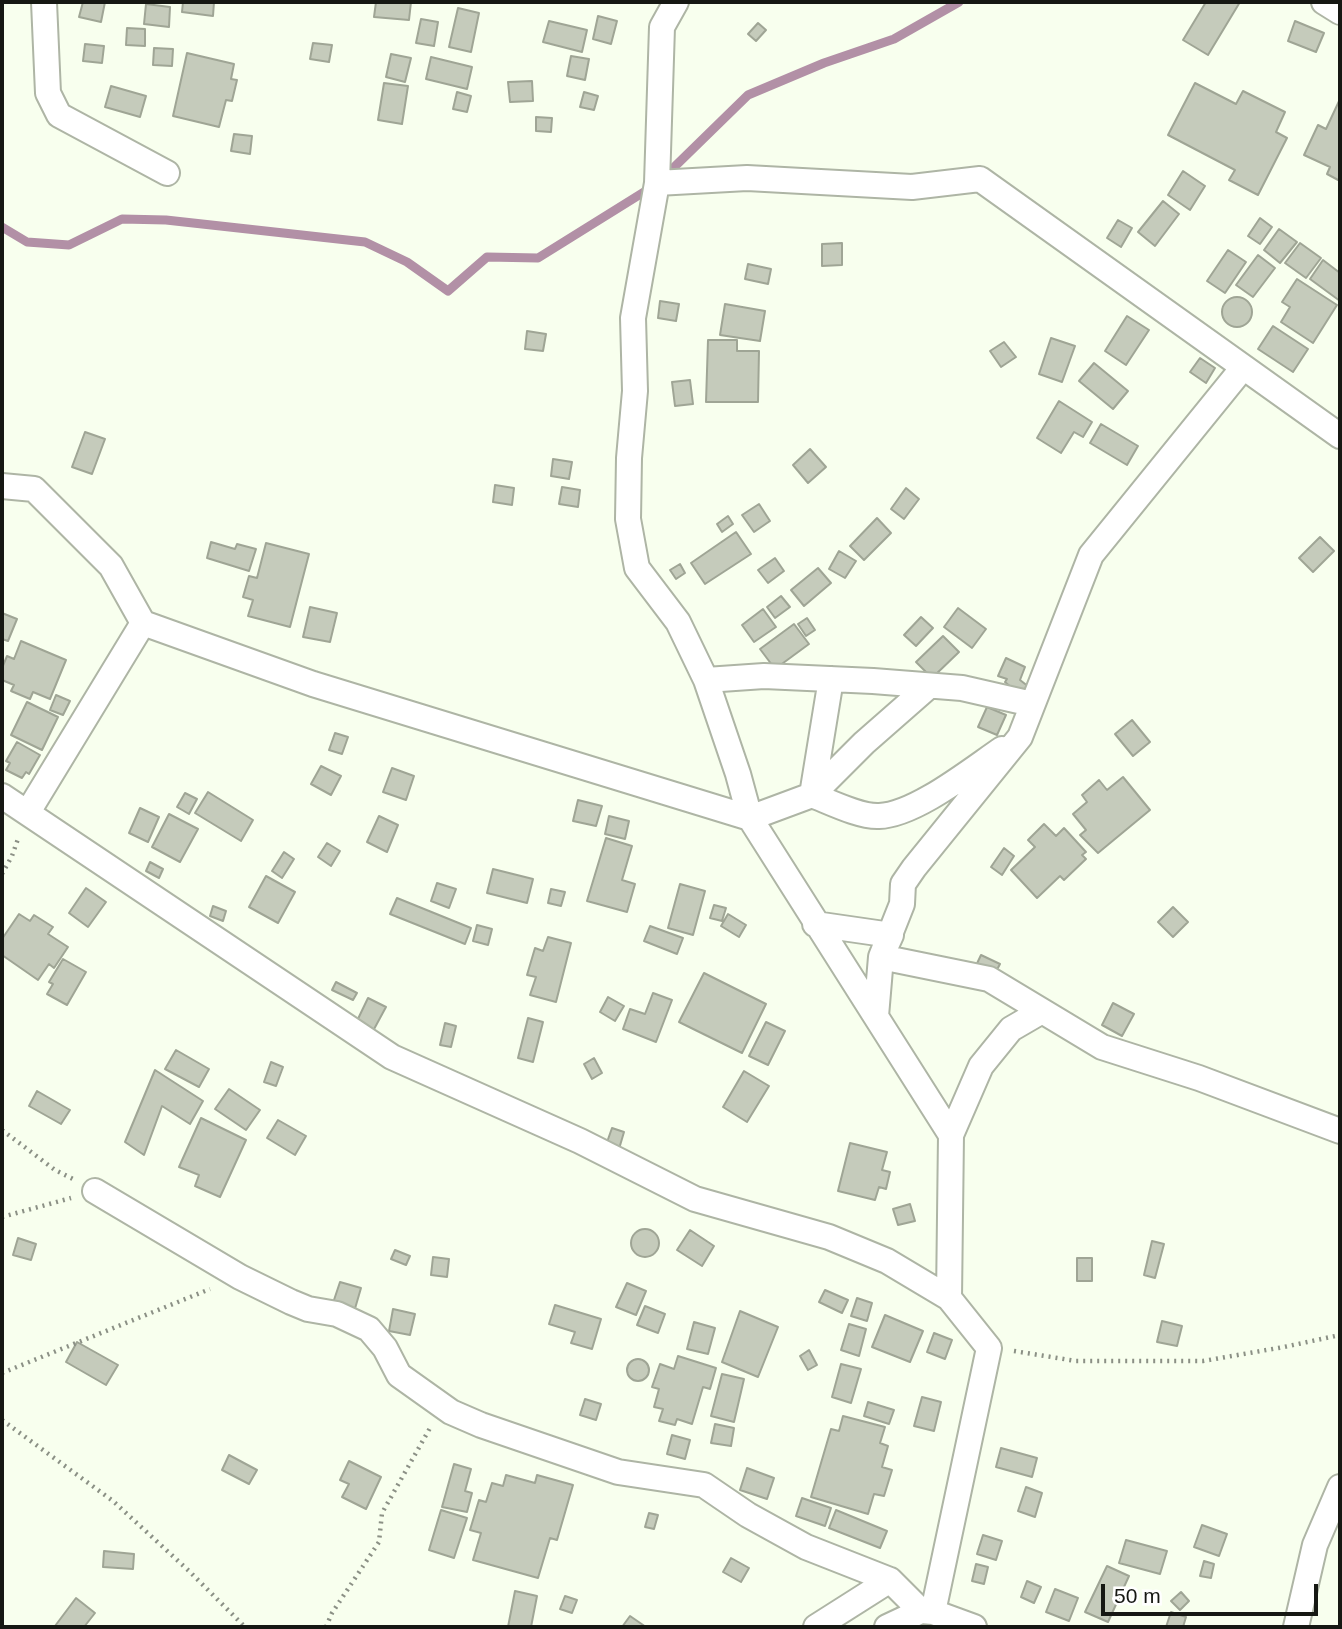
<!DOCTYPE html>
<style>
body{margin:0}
#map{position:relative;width:1342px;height:1629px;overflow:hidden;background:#f8ffee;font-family:Helvetica,sans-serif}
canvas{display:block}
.frame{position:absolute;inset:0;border:4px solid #161813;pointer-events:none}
.scale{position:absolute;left:1101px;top:1584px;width:217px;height:32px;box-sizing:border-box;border:4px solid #161813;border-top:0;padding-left:9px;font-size:21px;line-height:24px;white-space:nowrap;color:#161813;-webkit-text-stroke:5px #fff;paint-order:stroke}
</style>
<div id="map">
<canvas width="1342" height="1629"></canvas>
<div class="frame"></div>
<div class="scale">50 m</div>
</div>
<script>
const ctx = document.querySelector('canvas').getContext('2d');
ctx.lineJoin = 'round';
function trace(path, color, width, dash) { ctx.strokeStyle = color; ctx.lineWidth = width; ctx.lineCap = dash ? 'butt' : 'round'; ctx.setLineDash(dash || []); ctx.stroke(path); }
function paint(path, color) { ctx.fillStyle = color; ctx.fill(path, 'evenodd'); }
const stream = new Path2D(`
 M663,178L748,95L824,63L894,39L959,2
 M2,227L27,242L69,245L122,219L166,220L365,242L407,262L448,291L487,257L538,258L652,187`);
const building = new Path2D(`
 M83,2H105L101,22L79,17Z
 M183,2H214L213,16L182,12Z
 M376,2H411L409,20L374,17Z
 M1206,2H1240L1208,55L1183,40Z
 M146,4L170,7L169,27L144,24Z
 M458,8L479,13L471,52L449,47Z
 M598,16L617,21L611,44L593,39Z
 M421,19L438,22L434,46L416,43Z
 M549,21L587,30L582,52L543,42Z
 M1295,21L1324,33L1316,52L1288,41Z
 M758,23L766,30L756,41L748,34Z
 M127,28L145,29V46L126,45Z
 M313,43L332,45L329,62L310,59Z
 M85,44L104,46L102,63L83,61Z
 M154,48L173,49L172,66L153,65Z
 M187,53L234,64L231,79L237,80L232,101L226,100L219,127L173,116Z
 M391,54L411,58L405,82L386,77Z
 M571,56L589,59L585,80L567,76Z
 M431,57L472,67L467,89L426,79Z
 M532,81L533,101L510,102L508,82Z
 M384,83L408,86L402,124L378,120Z
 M1195,83L1236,104L1243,91L1285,112L1276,132L1287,138L1258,195L1229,180L1235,170L1168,135Z
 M111,86L146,96L140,117L105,107Z
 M457,92L471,96L467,112L453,109Z
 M584,92L598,96L594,110L580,107Z
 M1340,99V181L1327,174L1330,167L1304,155L1318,125L1326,129Z
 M536,117L552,118L551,132L536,131Z
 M234,134L252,136L250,154L231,151Z
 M1183,171L1205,186L1190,210L1168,195Z
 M1163,201L1179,214L1155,246L1138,232Z
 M1260,218L1272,227L1260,244L1248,236Z
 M1118,220L1132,228L1121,247L1107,238Z
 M1279,229L1297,242L1280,263L1264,250Z
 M842,243V265L822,266V244Z
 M1300,243L1321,258L1306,278L1285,263Z
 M1228,250L1246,262L1225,293L1207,281Z
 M1258,255L1275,268L1253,297L1236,285Z
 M1323,260L1340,273V301L1310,279Z
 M748,264L771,269L768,284L745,279Z
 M1297,279L1337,305L1313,343L1281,322L1290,307L1282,302Z
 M1222 312a15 15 0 1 1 30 0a15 15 0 1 1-30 0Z
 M660,301L679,304L676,321L658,318Z
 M725,304L765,311L760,341L720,335Z
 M1127,316L1149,330L1126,365L1105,351Z
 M1273,326L1308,349L1293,372L1258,349Z
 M527,331L546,334L543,351L525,349Z
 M1051,338L1075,346L1062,382L1039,374Z
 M708,340H737V351H759L758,402H706Z
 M1004,342L1016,357L1001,367L990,351Z
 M1200,358L1215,368L1206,383L1190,372Z
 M1094,363L1128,391L1113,409L1079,381Z
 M690,380L693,404L675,406L672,382Z
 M1059,401L1092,422L1083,437L1074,432L1061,453L1037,438Z
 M1101,424L1138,446L1127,465L1090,443Z
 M85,432L105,439L92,474L72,467Z
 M810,449L826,467L808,483L793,465Z
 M553,459L572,462L569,479L551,476Z
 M495,485L514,488L512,505L493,502Z
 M562,487L580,490L578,507L559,504Z
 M906,488L919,499L904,519L891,509Z
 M759,504L770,521L754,532L742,515Z
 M728,516L733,524L722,532L717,524Z
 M877,518L891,533L864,560L850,546Z
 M736,532L751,554L705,584L691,563Z
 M1320,537L1334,551L1313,572L1299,558Z
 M211,542L235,549L237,544L256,549L249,571L207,558Z
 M266,543L309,554L290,627L248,616L253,600L243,597L249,576L257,578Z
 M839,551L856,561L845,578L829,569Z
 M775,558L784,571L768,583L758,570Z
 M680,564L685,573L676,579L670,570Z
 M818,568L831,583L804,606L791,590Z
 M781,596L790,607L775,618L767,607Z
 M310,607L337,613L330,642L303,637Z
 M958,608L986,629L972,648L944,627Z
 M763,609L776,627L754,642L742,625Z
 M2,613L17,619L8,641L2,639Z
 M921,617L933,628L916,646L904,635Z
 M807,618L815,630L806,636L798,624Z
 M794,624L809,644L775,669L760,649Z
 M943,636L959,652L932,678L916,662Z
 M21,641L66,660L50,699L33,692L30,699L11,691L14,685L2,680V668L7,656L14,659Z
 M1006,658L1025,667L1020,680L1029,687L1021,696L1005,682L1007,679L998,676Z
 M56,695L70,701L63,715L50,710Z
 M27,702L58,717L42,750L11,735Z
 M987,707L1006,715L997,735L978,727Z
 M1132,720L1150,742L1133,756L1115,734Z
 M335,733L348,737L342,754L329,750Z
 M17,742L40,755L29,774L26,772L22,778L6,770L10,763L6,761Z
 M321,766L341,776L331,795L311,784Z
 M392,768L414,776L406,800L383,792Z
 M1123,777L1150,810L1098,853L1080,835L1086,830L1073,814L1087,802L1082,795L1099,780L1107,790Z
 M208,792L253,820L241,841L195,813Z
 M185,793L197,799L189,814L177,807Z
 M578,800L602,806L596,826L573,821Z
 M140,808L159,817L148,842L129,833Z
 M169,814L198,829L180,862L152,847Z
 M379,816L398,825L387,852L367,842Z
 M609,816L629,821L625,839L605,834Z
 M1044,824L1056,836L1064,828L1086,852L1082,855L1086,859L1064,880L1060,876L1037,898L1011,870L1035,847L1028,840Z
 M606,838L632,846L622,880L635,884L627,912L587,901Z
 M327,843L340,851L331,866L318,857Z
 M1004,848L1014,856L1002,875L991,867Z
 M284,852L294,859L282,878L272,871Z
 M150,862L163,869L159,878L146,871Z
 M493,869L533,879L527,903L487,893Z
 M266,876L295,892L278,923L249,907Z
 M437,883L456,889L449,908L431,901Z
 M680,884L705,891L693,935L668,928Z
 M86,888L106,902L88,927L69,913Z
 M551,889L565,892L561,906L548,903Z
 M397,898L471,928L465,944L390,914Z
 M714,905L726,908L722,921L710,918Z
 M213,906L226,911L223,921L210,916Z
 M1173,907L1188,922L1173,937L1158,922Z
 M19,914L30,921L34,915L53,927L48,934L68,947L54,968L49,964L38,980L2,955V939Z
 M728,914L746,925L739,937L721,926Z
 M477,925L492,929L488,945L473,941Z
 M650,926L683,938L677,954L644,941Z
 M548,937L571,943L556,1002L530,995L536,977L527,975L535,948L543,951Z
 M981,955L1000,964L990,983L972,974Z
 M63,959L86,972L67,1005L47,994L53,984L49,982Z
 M704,973L766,1004L742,1053L679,1022Z
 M336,982L357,993L353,1000L332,990Z
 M653,993L672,1000L656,1042L623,1029L630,1009L645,1014Z
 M608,997L624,1006L615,1021L600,1012Z
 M368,998L386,1007L373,1031L356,1023Z
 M1113,1003L1134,1014L1122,1036L1102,1025Z
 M528,1018L543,1022L533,1062L518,1058Z
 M766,1022L785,1031L768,1065L749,1056Z
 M445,1023L456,1026L451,1047L440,1045Z
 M176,1050L209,1069L199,1087L165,1069Z
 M594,1058L602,1073L592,1079L584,1064Z
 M271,1062L283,1067L276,1086L264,1082Z
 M155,1070L203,1101L190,1124L162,1106L144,1155L125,1142Z
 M744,1071L769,1086L747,1122L723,1107Z
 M229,1089L260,1110L246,1130L215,1109Z
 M37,1091L70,1110L61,1124L29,1106Z
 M201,1118L246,1140L220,1197L195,1186L199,1175L179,1167Z
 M278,1120L306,1136L295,1155L267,1138Z
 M612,1128L624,1132L619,1149L606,1145Z
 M850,1143L887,1152L882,1170L890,1172L886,1189L879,1187L875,1200L838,1191Z
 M910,1204L915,1221L898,1225L893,1209Z
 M631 1243a14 14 0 1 1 28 0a14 14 0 1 1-28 0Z
 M690,1230L714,1246L702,1266L677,1250Z
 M18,1238L36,1244L31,1260L13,1255Z
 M1152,1241L1164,1244L1155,1278L1144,1275Z
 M395,1250L410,1256L406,1265L391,1259Z
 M433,1257L449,1259L447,1277L431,1275Z
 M1077,1258H1092V1281H1077Z
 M340,1282L361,1288L354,1312L332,1306Z
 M627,1283L646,1291L636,1315L616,1307Z
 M825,1290L848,1300L842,1313L819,1302Z
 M857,1298L872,1303L867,1321L851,1316Z
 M555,1305L601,1319L592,1349L571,1343L575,1332L549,1324Z
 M645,1306L665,1314L658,1333L637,1325Z
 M393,1309L415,1314L410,1335L389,1331Z
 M740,1311L778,1327L758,1377L722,1362Z
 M885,1315L923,1331L910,1362L872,1347Z
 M1162,1321L1182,1326L1177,1346L1157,1342Z
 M694,1322L715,1328L708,1354L687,1349Z
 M849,1324L866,1329L859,1356L841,1350Z
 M934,1333L952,1340L945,1359L927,1352Z
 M77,1342L118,1365L106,1385L66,1362Z
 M809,1350L817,1365L808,1370L800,1356Z
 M678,1356L716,1368L710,1389L703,1387L692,1424L677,1419L675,1425L659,1421L663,1409L654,1407L659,1389L652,1387L660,1364L674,1369Z
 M627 1370a11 11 0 1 1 22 0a11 11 0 1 1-22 0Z
 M841,1364L861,1369L851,1403L832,1397Z
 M722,1374L744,1379L734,1422L711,1416Z
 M922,1397L941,1402L934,1431L914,1426Z
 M585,1399L601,1404L596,1420L580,1415Z
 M868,1402L894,1410L889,1424L864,1416Z
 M843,1416L885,1427L880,1443L888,1446L882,1467L892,1470L884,1496L874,1494L868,1514L811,1497L831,1429L839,1431Z
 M715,1424L734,1428L731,1446L711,1443Z
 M672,1435L690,1440L685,1459L667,1454Z
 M1001,1448L1037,1458L1032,1477L996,1467Z
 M229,1455L257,1470L249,1484L222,1470Z
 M349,1461L381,1477L366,1509L342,1497L349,1484L340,1480Z
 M454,1464L471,1469L465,1491L472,1493L467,1512L442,1507Z
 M747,1468L774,1478L767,1499L740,1490Z
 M506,1475L535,1483L537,1475L573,1485L557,1540L550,1538L538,1578L473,1560L481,1533L470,1530L479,1500L486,1502L492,1483L503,1486Z
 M1026,1487L1042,1493L1035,1517L1018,1511Z
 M802,1498L831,1508L825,1526L796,1516Z
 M441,1510L467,1518L454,1558L429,1550Z
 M836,1510L887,1531L880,1548L829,1528Z
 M649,1513L658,1515L654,1529L645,1527Z
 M1202,1525L1227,1534L1219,1556L1194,1547Z
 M983,1535L1002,1541L996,1560L977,1554Z
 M1126,1540L1167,1551L1160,1574L1119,1563Z
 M104,1551L134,1554L133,1569L103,1567Z
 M731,1558L749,1568L741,1582L723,1572Z
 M1204,1561L1214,1564L1211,1578L1200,1576Z
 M976,1564L988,1567L984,1584L972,1581Z
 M1107,1566L1129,1576L1108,1622L1085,1612Z
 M1027,1581L1041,1587L1034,1603L1021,1597Z
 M1055,1589L1078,1598L1069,1621L1046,1612Z
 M515,1591L537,1596L531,1627H508Z
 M1181,1592L1189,1601L1180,1610L1171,1601Z
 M565,1596L577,1600L572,1613L560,1609Z
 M76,1598L95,1613L84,1627H57L55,1626Z
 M1171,1612L1186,1617L1183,1627H1166Z
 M630,1616L646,1627H622Z`);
const path = new Path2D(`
 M2,874L12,856L19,836
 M2,1130L55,1170L73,1179
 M2,1217L71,1198
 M1014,1351L1076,1361H1203L1284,1347L1340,1335
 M2,1373L210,1289
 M2,1420L113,1501L189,1571L245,1627
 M326,1627L332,1613L379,1542L382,1513L430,1428`);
const minor = new Path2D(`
 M44,2L48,93L59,115L167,173
 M676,2L662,27L657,183L633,318L635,391L629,458L628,519L637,568L678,622L706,680L738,774L750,818L812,795L864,743L929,686
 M1324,2L1340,12
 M657,183L747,178L912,187L980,179L1340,436
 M2,486L34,489L111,566L143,623
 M831,679L812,795C830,802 860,817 879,816C915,815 971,770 1002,749
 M706,680L764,676L873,681L962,688L1032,704
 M2,796L392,1057L580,1141L695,1199L829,1237L887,1261L949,1298
 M28,812L143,623L313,684L750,818L951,1135L949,1298L989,1348L933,1612L974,1627
 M815,924L891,935L881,957L989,979L1102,1047L1199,1078L1340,1131
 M876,1016L881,957L902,904L903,884L914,868L1020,737L1091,555L1237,375L1245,369
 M951,1135L981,1066L1011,1029L1042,1011
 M95,1191L240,1277L291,1302L308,1309L337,1314L369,1329L385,1348L399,1375L451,1412L481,1425L618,1472L704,1485L748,1515L806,1547L890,1580L921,1611L933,1612
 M816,1627L890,1580
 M887,1627L921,1611
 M1296,1627L1315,1545L1340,1487`);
trace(stream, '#b290a6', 9);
paint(building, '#c5cbbb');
trace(building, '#9fa595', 2);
trace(minor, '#aeb5a5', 28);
trace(path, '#8b9085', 4.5, [2, 5]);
trace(minor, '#fff', 24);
</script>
